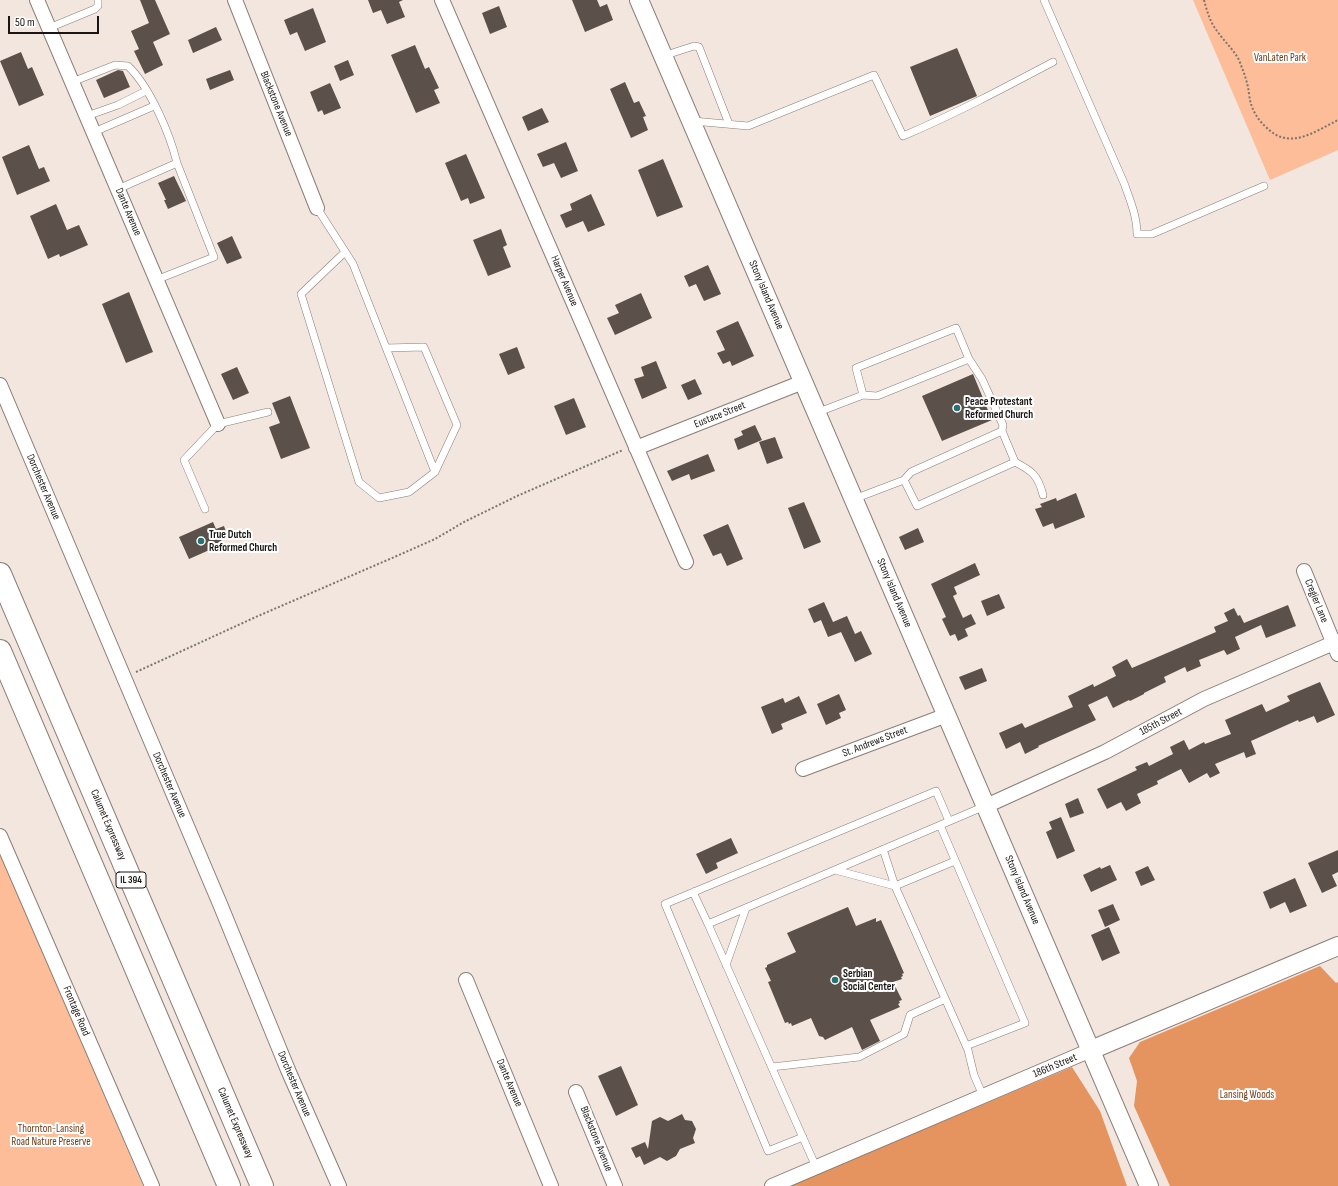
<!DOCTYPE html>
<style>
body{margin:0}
#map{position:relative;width:1338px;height:1186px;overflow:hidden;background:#f3e6de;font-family:"Sofia Sans Condensed",sans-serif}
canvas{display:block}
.scale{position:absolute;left:8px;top:16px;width:91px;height:18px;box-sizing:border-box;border:2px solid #1a1512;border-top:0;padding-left:5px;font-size:12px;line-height:14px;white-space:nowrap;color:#1a1512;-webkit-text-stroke:3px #fff;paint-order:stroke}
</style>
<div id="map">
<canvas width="1338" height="1186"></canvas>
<div class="scale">50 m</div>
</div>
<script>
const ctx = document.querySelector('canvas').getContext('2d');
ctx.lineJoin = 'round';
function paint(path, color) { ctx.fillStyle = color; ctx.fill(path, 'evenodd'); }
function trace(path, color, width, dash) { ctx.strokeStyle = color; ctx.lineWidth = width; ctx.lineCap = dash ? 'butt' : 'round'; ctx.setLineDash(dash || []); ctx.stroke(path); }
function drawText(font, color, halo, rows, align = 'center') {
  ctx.font = font + ' "Sofia Sans Condensed",sans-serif'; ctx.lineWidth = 4; ctx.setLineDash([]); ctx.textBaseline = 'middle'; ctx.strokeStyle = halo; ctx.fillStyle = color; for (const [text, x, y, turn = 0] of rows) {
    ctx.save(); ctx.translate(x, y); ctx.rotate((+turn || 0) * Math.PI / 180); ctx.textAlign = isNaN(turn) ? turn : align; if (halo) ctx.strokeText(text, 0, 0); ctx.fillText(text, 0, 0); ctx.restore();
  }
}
const green = new Path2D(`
 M1193,0H1338V150L1270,180Z
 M0,852L143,1186H0Z`);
const forest = new Path2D(`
 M1320,966L1336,983L1338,982V1186H1170L1134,1106L1137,1081L1129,1058L1140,1042Z
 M1072,1067L1100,1111L1127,1186H789Z`);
const building = new Path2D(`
 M140,0H155L170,34L153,42L163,65L145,74L134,51L139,49L131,31L149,23Z
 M368,0H403L399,2L405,17L387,24L381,10L373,13Z
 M572,0H597L600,7L607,4L613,20L585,32Z
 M499,6L507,27L490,34L482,13Z
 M313,8L326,42L305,51L297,32L290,35L284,20Z
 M216,27L222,40L193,53L188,40Z
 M415,45L425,69L429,67L439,88L434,90L440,103L416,113L391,55Z
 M957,48L977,96L930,116L910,67Z
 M21,52L28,69L32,67L44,95L19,106L0,61Z
 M348,60L354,75L340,81L334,66Z
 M118,70L123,71L130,87L104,98L96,80Z
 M230,70L234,80L210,90L206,79Z
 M625,82L634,103L639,101L646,116L643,117L648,130L631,138L610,89Z
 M330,83L341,108L324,115L322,110L318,112L310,92Z
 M542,108L549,122L528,131L522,117Z
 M566,142L578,171L561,178L554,163L543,167L537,154Z
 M29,145L39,169L44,167L50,181L17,195L2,157Z
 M466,154L485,198L470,204L468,198L461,201L445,163Z
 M663,159L683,207L657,217L638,170Z
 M174,176L186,201L168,209L164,200H166L158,183Z
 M591,194L605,225L588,232L583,221L566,228L560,215L572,210L570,204Z
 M56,204L67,230L79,225L88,245L60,257L59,254L48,259L30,216Z
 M501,229L507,245L503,247L511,267L488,276L473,240Z
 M232,236L242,258L227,264L217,243Z
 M708,265L721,294L704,301L696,284L689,287L684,276Z
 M129,292L153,352L126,363L102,304Z
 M641,293L652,318L615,335L607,318L619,313L615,305Z
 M738,321L754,356L732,366L730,361L723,364L717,353L725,350L716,331Z
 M517,347L525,368L508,375L499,354Z
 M656,361L667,388L642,399L634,379L644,376L641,367Z
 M237,367L249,393L233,400L221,374Z
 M973,374L992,420L942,441L922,396Z
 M695,379L702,394L688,400L681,385Z
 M290,396L310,448L281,459L269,427L280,423L272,403Z
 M574,398L586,427L566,435L554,406Z
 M755,425L762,440L738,450L734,439L743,435L741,431Z
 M775,437L783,458L767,464L759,442Z
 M708,454L715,471L691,480L689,474L672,481L667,471Z
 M1076,493L1085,517L1055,529L1053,523L1043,527L1035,509L1042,507L1040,504L1056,498L1057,501Z
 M804,502L821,542L804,549L788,508Z
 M213,522L216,529L224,526L227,535L220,538L223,544L189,559L179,537Z
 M728,524L743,559L727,566L721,553L713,556L703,535Z
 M918,528L924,542L905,550L899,537Z
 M975,563L980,575L954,587L957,594L953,596L963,618L971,614L976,624L965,629L968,636L958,641L955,634L950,636L942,619L946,617L931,584Z
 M999,594L1005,608L987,616L981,601Z
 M824,602L833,622L847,616L855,634L861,631L872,654L855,662L841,632L828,637L821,620L814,623L808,609Z
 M1288,605L1296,626L1266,638L1261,625L1235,637L1240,649L1227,655L1224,650L1199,660L1201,666L1187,672L1185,667L1164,677L1166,682L1144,693V694L1130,701L1129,700L1113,708L1107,696L1088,705L1096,720L1038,746L1039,747L1025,754L1020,742L1006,749L999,733L1022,723L1025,728L1073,707L1068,696L1093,684L1094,687L1116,676L1112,667L1127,659L1132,668L1216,632L1214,627L1228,621L1224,613L1234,608L1238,616L1240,615L1244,623Z
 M982,668L987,681L965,690L959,677Z
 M1320,682L1335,715L1317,723L1314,716L1299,722L1298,720L1251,741L1256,754L1246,758L1244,752L1215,764L1220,773L1210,778L1207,773L1189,783L1181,769L1157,781L1158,784L1137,794L1141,803L1126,811L1121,802L1107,809L1097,789L1137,770L1135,767L1147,762L1149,766L1173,754L1170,747L1184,740L1189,750L1204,742L1205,744L1231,734L1225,720L1262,704L1266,712L1290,701L1287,696Z
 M839,694L846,710L839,713L841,718L826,725L817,704Z
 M799,696L807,713L781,724L783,729L772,734L761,707L783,698L785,703Z
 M1078,798L1084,813L1070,818L1065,804Z
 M1061,817L1075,851L1057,859L1046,832L1052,829L1049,822Z
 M731,838L738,853L716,863L718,868L706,874L696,854Z
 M1338,850V872L1332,875L1337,886L1322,893L1308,863Z
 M1110,865L1117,880L1091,892L1083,875L1100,867L1101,869Z
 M1148,866L1155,880L1141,886L1135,872Z
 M1295,878L1307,906L1290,913L1285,902L1270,909L1263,892Z
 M1113,904L1120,920L1105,927L1098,910Z
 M848,907L856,926L876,918V922L881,920L904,973L902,974L903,976L901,977L902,979L893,982L902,1000L899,1001L900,1003L898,1004L900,1007L870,1020L880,1041L862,1050L852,1027L825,1040L823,1037L819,1036L811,1018L792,1026L791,1023L789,1024L788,1022L785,1023L768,982L771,981L765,968L767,967V965L796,952L787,933Z
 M1109,927L1120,953L1102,961L1091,935Z
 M621,1066L638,1105L616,1116L598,1076Z
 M682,1114L685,1120L692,1121L696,1129L693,1138L695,1143L680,1149L676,1156L667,1161L660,1157L644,1165L640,1156L636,1158L631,1148L645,1142L648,1149L652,1121L660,1117L668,1121Z`);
const path = new Path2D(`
 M1204,0C1207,11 1210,22 1217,31C1224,41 1233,49 1239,60C1242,68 1245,75 1247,83C1249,90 1249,98 1251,104C1254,113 1259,121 1266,127C1289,151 1314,132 1338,120
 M136,672L258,616L399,555L435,539L464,522L517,496L623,450`);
const service = new Path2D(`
 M1044,0L1124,183C1130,200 1137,216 1137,234H1152L1264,186
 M49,28L95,9L98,6V0
 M663,56L694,46L699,47L729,124
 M72,82L115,65L128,66C150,87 170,134 177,163
 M87,116L118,105L146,91
 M693,121L748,126L874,75L903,136C955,114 1004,88 1053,62
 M94,132L154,106
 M118,189L177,163L214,257L156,280
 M317,208L353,264L435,472
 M345,252L301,294L359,482L379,498L409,492L435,472L457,425L424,347L386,348
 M863,395L856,368L956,328L969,359L982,379L1003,425L1002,431L1015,462L917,506L904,480
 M816,413L863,395L877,396L969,359
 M1015,462C1032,471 1038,475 1043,495
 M854,499L904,480L911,472L1002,431
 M205,509L184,460L218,424L268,412
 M940,825L1025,1023L966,1046
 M883,849L895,886L955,861
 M835,870L895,886L968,1050L974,1075L983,1096
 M693,892L708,924L985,806
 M708,924L816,1167
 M726,965L746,908
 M772,1067L859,1057L904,1034L910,1015L945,999
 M803,1137L768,1151L665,904L936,791L949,821`);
const minor = new Path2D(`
 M37,0L218,424
 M235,0L317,208
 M442,0L686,562
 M0,385L220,904L288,1070L339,1186
 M636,448L803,382
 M1304,571L1338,654
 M803,769L947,715
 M986,806L1105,752L1204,699L1338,641
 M0,836L152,1186
 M466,980L551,1186
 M576,1092L615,1186
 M772,1186L1091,1050`);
const tertiary = new Path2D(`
 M639,0L1149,1186
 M1091,1050L1338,946`);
const motorway = new Path2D(`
 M0,574L262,1186
 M0,651L229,1186`);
const markers = [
 [957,408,4,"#277277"],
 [201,541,4,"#277277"],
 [835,980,4,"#277277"]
];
const shields = [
 [131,880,30]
];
const shieldNames = [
 ["IL 394",131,880]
];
const parkNames = [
 ["VanLaten Park",1280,58],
 ["Lansing Woods",1247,1095],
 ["Thornton-Lansing",51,1129],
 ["Road Nature Preserve",51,1142]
];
const streetNames = [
 ["Blackstone Avenue",276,104,68],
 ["Dante Avenue",128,212,67],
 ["Harper Avenue",564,281,67],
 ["Stony Island Avenue",766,295,67],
 ["Eustace Street",720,415,-22],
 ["Dorchester Avenue",43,487,67],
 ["Stony Island Avenue",894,593,67],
 ["Cregier Lane",1316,601,68],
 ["185th Street",1161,722,-28],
 ["St. Andrews Street",875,742,-21],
 ["Dorchester Avenue",169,785,67],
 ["Calumet Expressway",108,825,67],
 ["Stony Island Avenue",1022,890,67],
 ["Frontage Road",76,1011,67],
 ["186th Street",1055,1066,-23],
 ["Dante Avenue",509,1083,67],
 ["Dorchester Avenue",294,1084,67],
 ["Calumet Expressway",235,1123,67],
 ["Blackstone Avenue",596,1139,68]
];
const poiNames = [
 ["Peace Protestant",965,402],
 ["Reformed Church",965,415],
 ["True Dutch",209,535],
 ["Reformed Church",209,548],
 ["Serbian",843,974],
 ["Social Center",843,987]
];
paint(green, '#fcbd98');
paint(forest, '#e5935f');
paint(building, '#5b504a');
trace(service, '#897d76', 8);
trace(minor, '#897d76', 16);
trace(tertiary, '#897d76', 20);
trace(motorway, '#897d76', 24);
trace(path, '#7c746e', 2, [2, 2]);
trace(service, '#fff', 7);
trace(minor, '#fff', 14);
trace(tertiary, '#fff', 18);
trace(motorway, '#fff', 22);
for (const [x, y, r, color] of markers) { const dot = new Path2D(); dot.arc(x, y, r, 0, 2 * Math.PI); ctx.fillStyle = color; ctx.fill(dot); trace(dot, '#fff', 1.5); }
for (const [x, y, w] of shields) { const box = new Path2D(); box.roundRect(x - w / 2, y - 8, w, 16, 3); ctx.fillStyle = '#fff'; ctx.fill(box); trace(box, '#1a1512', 1); }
drawText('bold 10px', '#1a1512', null, shieldNames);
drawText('11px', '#703b15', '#fff', parkNames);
drawText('11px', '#1a1512', '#fff', streetNames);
drawText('bold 11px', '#1a1512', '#fff', poiNames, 'left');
</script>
